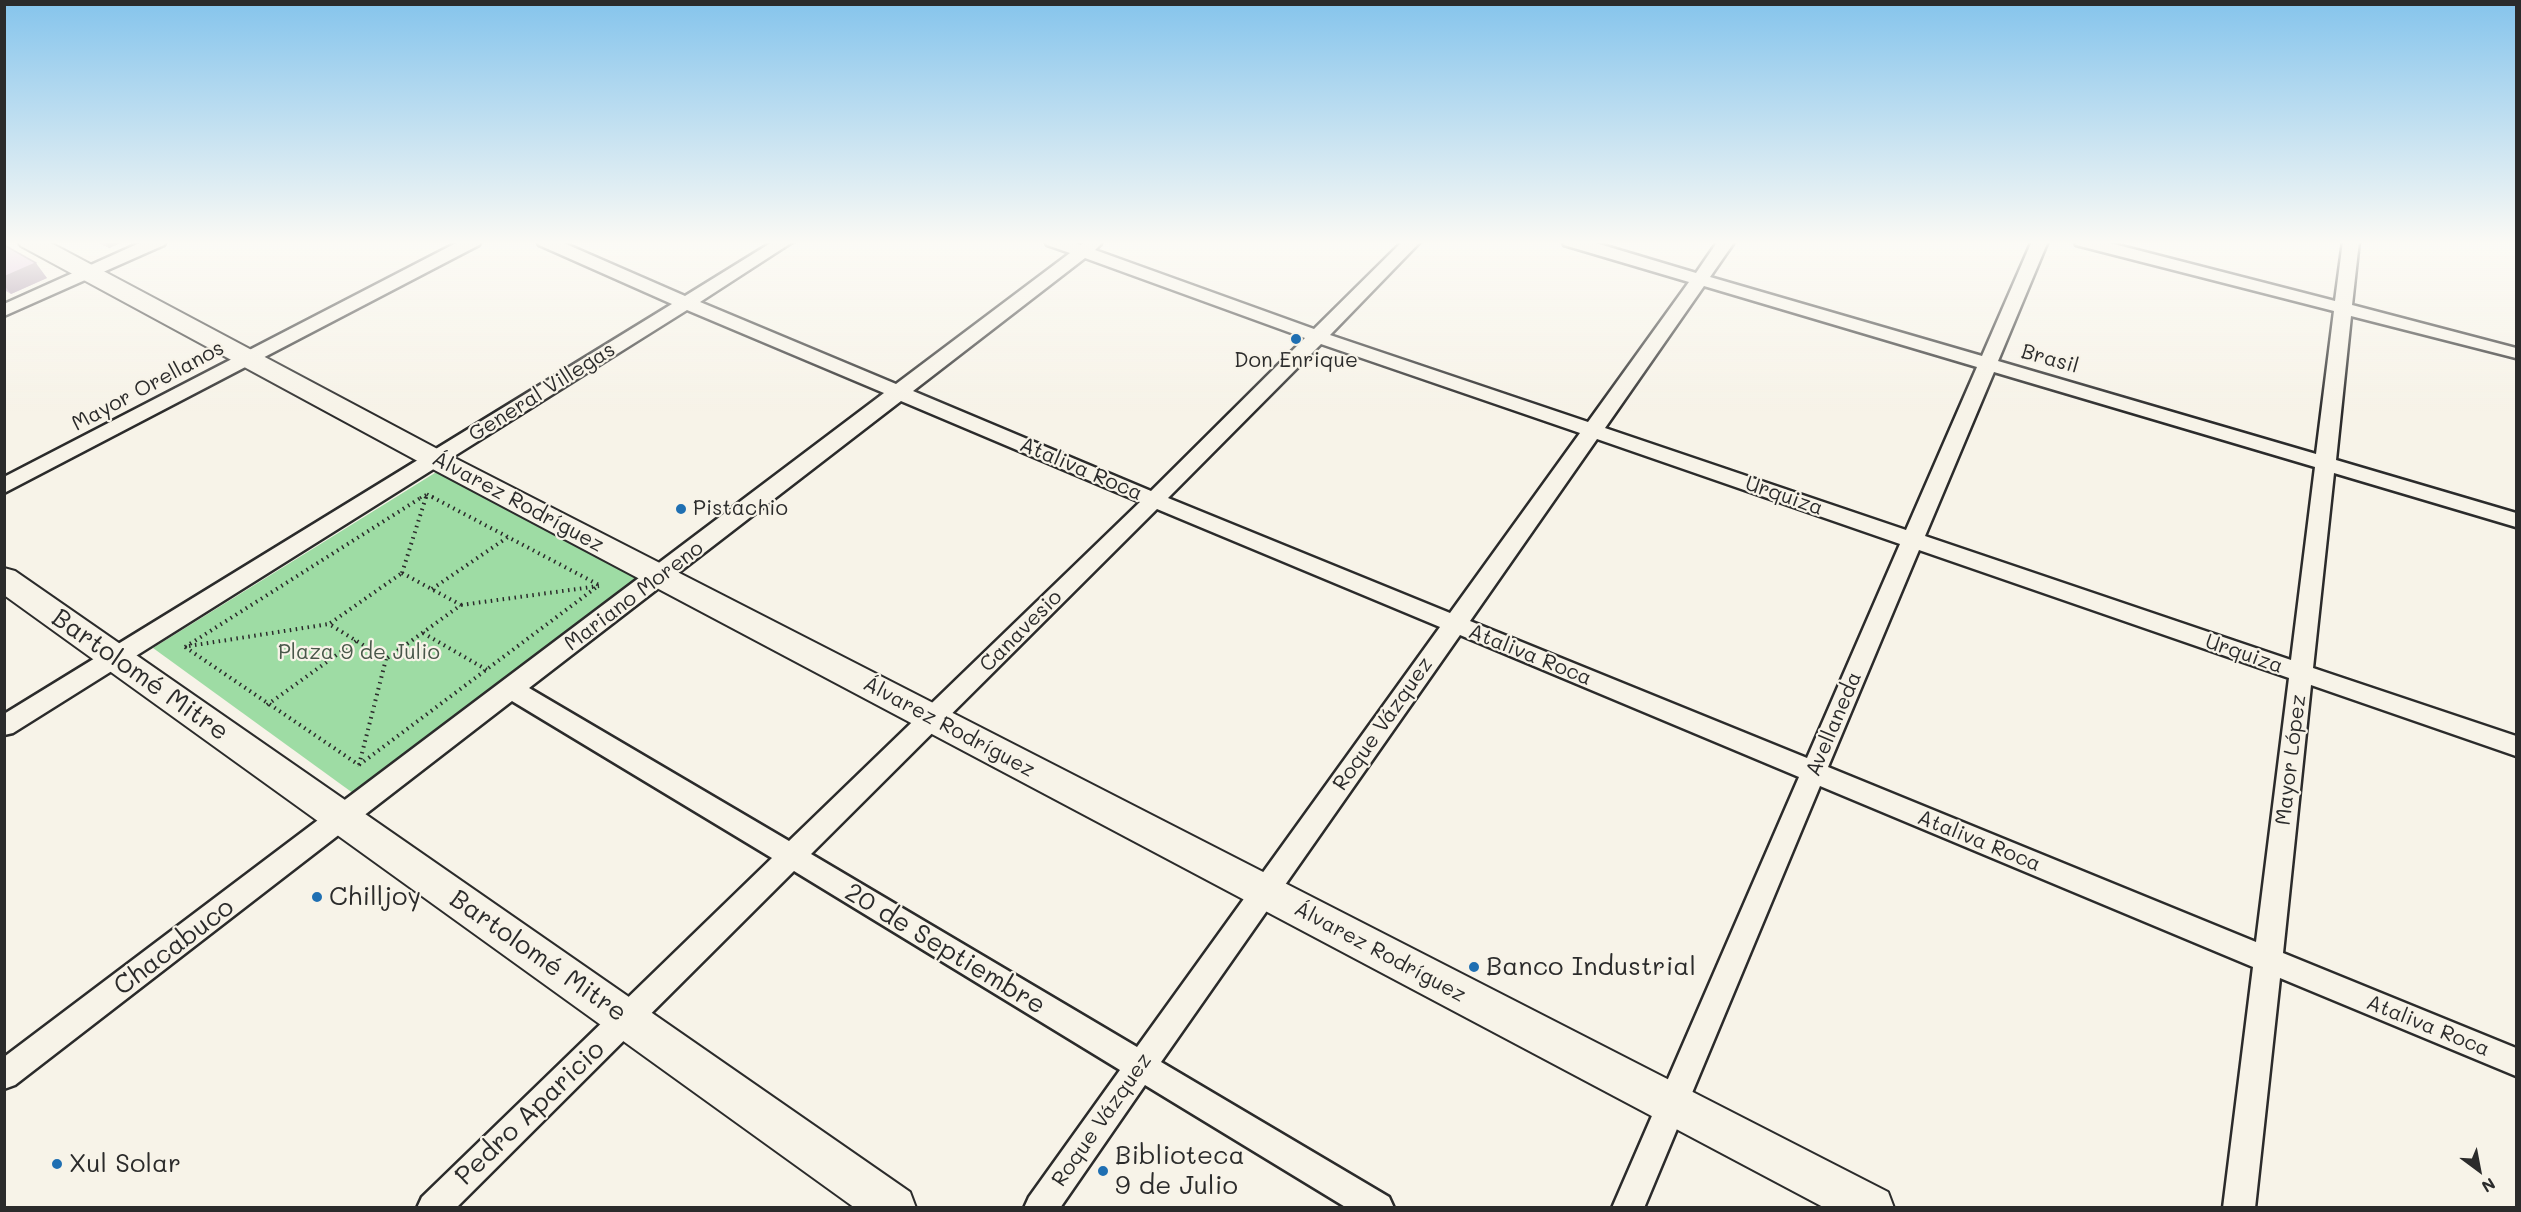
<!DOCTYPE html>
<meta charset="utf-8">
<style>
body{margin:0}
#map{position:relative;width:2521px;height:1212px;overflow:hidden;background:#f7f3e8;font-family:Mali,sans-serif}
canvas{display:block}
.frame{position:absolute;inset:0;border:6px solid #2b2b2b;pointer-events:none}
.north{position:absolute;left:2449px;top:1140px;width:60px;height:60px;-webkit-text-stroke:4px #f7f3e8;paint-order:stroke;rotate:148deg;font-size:16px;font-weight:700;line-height:24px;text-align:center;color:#2b2b2b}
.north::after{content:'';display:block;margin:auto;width:21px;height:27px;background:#2b2b2b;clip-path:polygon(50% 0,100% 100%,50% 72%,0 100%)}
</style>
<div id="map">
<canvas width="2521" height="1212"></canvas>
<div class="frame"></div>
<div class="north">N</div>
</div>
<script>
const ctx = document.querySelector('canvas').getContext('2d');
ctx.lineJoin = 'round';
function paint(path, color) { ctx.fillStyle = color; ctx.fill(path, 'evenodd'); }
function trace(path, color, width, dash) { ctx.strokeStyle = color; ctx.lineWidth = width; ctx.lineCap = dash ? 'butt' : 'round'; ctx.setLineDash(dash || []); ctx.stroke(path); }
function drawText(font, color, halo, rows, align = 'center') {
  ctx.font = font + ' Mali,sans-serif'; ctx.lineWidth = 4.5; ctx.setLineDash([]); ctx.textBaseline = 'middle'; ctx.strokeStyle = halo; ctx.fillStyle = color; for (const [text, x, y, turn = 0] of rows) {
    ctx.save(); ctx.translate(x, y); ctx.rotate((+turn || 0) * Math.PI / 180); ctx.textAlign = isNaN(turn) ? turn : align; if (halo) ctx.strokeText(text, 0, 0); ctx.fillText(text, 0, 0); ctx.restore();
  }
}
const green = new Path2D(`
 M438,471L643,579L357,796L153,648Z`);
const pathFar1 = new Path2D(`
 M427,494L435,498
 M420,498L427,494
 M426,498L427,495`);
const path = new Path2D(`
 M432,497L599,585
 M402,573L426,497
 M402,573L461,605L386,659L329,624Z
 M432,589L508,537
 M461,605L599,586
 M423,633L487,670
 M189,646L329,624
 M185,647L422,497
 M185,647L359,765
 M267,705L356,641
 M359,765L598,586
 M359,765L386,659`);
const minor = new Path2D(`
 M144,241H166L164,245L4,316V304Z
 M460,241H481L479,245L4,493V477Z
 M537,241H559L685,296L774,241H794L700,302L896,384L1070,253L1047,245L1045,241H1069L1081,245L1086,241H1099L1101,244L1095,250L1314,329L1403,241H1421L1330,335L1588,422L1689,282L1564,245L1562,241H1589L1696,273L1718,241H1735L1710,277L1982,356L2032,241H2048L1998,361L2316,454L2334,311L2076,245L2074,241H2102L2335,301L2343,241H2359L2352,305L2516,348V358L2351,316L2336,460L2516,513V527L2334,473L2313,668L2516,736V756L2311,685L2283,953L2516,1048V1076L2280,978L2255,1208H2223L2253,967L1820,786L1644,1208H1612L1799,777L1460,635L1161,1062L1389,1197L1394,1208H1347L1145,1085L1060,1208H1024L1029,1197L1120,1070L794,871L456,1208H417L422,1197L772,858L512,701L15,1085L4,1089V1057L884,393L687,310L13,733L4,735V714L672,304L539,245ZM1085,258L1305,338L1151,491L913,391ZM1704,286L1977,367L1906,530L1605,428ZM1321,344L1580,433L1450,613L1168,498ZM1994,372L2315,467L2291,660L1925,536ZM901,401L1140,502L789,841L529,688ZM1597,439L1900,544L1807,758L1470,621ZM1157,509L1440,627L1137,1047L811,854ZM1919,550L2289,678L2256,942L1828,767Z`);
const secondary = new Path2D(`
 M17,241H47L445,453L1888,1192L1894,1208H1825L425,465L21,246Z
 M4,568L15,571L910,1192L916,1208H855L4,595Z`);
const wall = new Path2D(`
 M95,241H125L109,248Z
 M4,245L47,278L11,294L6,291H4Z`);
const shadedWall = new Path2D(`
 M104,241H125L109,248Z
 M36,263L47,278L11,294L4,285V277Z`);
const building = new Path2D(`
 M4,245L36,263L4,277Z`);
const markers = [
 [1296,339,6,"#1f6fb2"],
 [681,509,6,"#1f6fb2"],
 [317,897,6,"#1f6fb2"],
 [1474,967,6,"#1f6fb2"],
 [57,1164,6,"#1f6fb2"],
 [1103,1171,6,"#1f6fb2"]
];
const streetNames = [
 ["Brasil",2050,359,16],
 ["Mayor Orellanos",148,386,-28],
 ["General Villegas",542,392,-32],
 ["Ataliva Roca",1081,469,23],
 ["Urquiza",1784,496,19],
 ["Álvarez Rodríguez",518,502,28],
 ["Mariano Moreno",634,596,-37],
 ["Canavesio",1021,631,-45],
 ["Urquiza",2244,654,19],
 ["Ataliva Roca",1530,655,22],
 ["Roque Vázquez",1383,724,-55],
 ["Avellaneda",1834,724,-67],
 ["Álvarez Rodríguez",949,727,28],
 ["Mayor López",2291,760,-83],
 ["Ataliva Roca",1979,841,22],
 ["Álvarez Rodríguez",1380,952,28],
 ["Ataliva Roca",2428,1026,22],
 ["Roque Vázquez",1102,1120,-55]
];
const poiNames = [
 ["Don Enrique",1296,361],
 ["Pistachio",693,509,"left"]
];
const parkNames = [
 ["Plaza 9 de Julio",359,653]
];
const nearStreetnames = [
 ["Bartolomé Mitre",140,675,35],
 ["Chacabuco",174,947,-37],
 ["20 de Septiembre",945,949,31],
 ["Bartolomé Mitre",538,956,35],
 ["Pedro Aparicio",530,1113,-44]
];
const nearPoinames = [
 ["Chilljoy",329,897],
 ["Banco Industrial",1486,967],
 ["Biblioteca",1115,1156],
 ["9 de Julio",1115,1186],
 ["Xul Solar",69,1164]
];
paint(green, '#9edca4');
trace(minor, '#2b2b2b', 5);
trace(secondary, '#2b2b2b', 4);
trace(pathFar1, '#2b2b2b', 3, [1.5, 4]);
trace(path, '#2b2b2b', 4, [1.5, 4.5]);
paint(minor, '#f7f3e8');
paint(secondary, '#f7f3e8');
paint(wall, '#be9fc3');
paint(shadedWall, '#9b829f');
paint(building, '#ddb9e3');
trace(building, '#9b829f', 1.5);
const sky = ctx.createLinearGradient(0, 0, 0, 411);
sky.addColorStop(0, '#85c4ec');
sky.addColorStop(0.59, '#fbfaf5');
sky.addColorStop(1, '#fbfaf500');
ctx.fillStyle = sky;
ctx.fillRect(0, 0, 2521, 411);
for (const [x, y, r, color] of markers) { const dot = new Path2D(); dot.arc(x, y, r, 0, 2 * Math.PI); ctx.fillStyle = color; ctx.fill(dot); trace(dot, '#f7f3e8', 2); }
drawText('21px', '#2b2b2b', '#f7f3e8', streetNames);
drawText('21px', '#2b2b2b', '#f7f3e8', poiNames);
drawText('21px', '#485749', '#f7f3e8', parkNames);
drawText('26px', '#2b2b2b', '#f7f3e8', nearStreetnames);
drawText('26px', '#2b2b2b', '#f7f3e8', nearPoinames, 'left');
</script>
